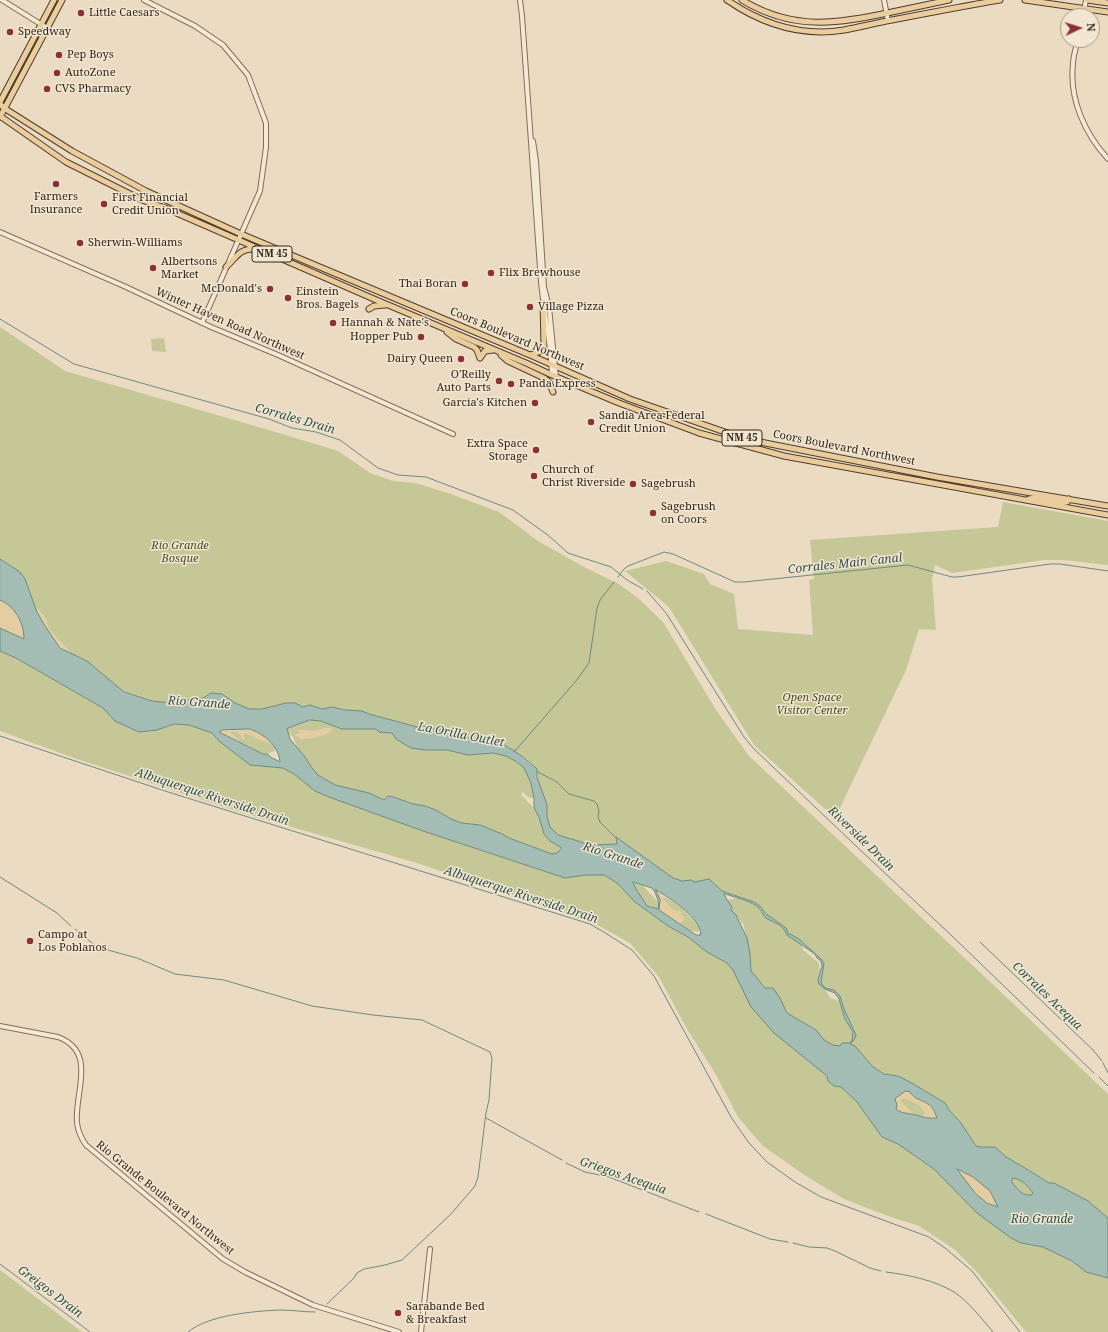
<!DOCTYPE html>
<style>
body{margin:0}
#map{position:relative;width:1108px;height:1332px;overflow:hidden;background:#eadbc2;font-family:"Noto Serif",serif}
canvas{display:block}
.north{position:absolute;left:1060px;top:8px;width:40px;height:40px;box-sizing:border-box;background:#f2e6d1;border:1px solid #a69a89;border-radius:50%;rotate:86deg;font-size:11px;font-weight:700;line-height:16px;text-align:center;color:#33271e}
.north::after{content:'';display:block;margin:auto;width:14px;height:18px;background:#8c3037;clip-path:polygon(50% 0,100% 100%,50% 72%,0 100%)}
</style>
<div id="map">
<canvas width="1108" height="1332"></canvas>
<div class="north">N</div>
</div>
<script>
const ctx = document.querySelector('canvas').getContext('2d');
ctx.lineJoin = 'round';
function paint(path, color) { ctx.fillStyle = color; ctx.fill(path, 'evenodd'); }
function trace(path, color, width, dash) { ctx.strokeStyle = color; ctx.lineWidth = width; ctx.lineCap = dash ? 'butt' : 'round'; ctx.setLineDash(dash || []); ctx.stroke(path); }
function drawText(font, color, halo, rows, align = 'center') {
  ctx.font = font + ' "Noto Serif",serif'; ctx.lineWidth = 3; ctx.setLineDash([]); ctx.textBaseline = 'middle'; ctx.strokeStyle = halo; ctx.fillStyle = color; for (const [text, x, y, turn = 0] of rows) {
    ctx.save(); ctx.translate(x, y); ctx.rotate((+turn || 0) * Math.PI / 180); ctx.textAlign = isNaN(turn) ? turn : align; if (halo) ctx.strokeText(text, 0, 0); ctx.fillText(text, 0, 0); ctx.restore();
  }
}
const green = new Path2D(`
 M0,327L65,371L279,433L338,451L370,473L393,481L415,483L448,493L499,512L538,541L582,566L619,584L640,600L663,622L716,710L749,756L1003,994L1108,1094V1218L1088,1201L1049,1183L1025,1168L1006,1157L995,1147H981L976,1146L961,1123L949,1110L945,1103L898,1076L885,1074L872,1066L855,1047L850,1044L856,1035L844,1009L840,996L834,990L825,988L821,983L824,962L799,939L788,933L775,920L766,914L760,906L754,902L722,891L709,879L695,882L690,880L682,881L673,878L616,838L617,844C599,846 562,843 550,828C545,821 548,812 546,804C543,792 537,782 537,769L528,760L510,750L505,745L475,741L454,731L439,730L423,726L417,727L369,714L362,711L345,710L332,707L322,709L310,705L303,707L295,703H286L262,709H249L235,703L203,698L170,703L152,701L124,692L87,661L72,654L57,639L49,629L46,620L42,614L34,605L25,579L12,566L0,559Z
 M164,338L166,352L152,351L151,339Z
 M1003,502L1108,521V565L1063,560H1044L952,573L935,565L932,579L936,630L919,629L906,670L835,818L754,745L669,607L625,571L666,561L704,574L710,584L734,594L738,629L813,635L809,580L814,579L810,540L998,527Z
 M0,651L16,658L103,708L115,721L157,730L174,724L189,725L212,733L219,741L250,765L283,768L294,774L315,791L423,831L565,878L586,875H604L617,883L635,902L668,926L688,937L707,952L727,963L827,1077L828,1081L841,1087L857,1102L882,1137L898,1144L934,1169L977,1213L1021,1243L1043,1247L1072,1261L1086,1272L1108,1278V1332H1026L977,1272L954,1249L919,1226L888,1216L844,1199L806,1176L763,1146L738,1117L715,1073L687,1029L659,977L630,943L596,924L417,863L243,813L163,787L77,759L0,731Z
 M310,720L321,721L342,729H376L392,733L396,739L426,750H447L468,755L493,753L506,756L517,762L524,768L531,783L534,798H530L522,792L521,795L534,808L539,817L544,834L550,841L563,848L557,853L552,854L509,838L502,834L480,825L462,823L451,819L436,810L425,806L413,804L394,796L384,800L369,793L335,785L315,773L305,757L298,749L293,737L286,730ZM326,728L325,735L301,739L295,734H300L301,732L297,730L314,731Z
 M231,731L238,732L244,740L243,735L246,733L264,742H269L277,750L267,754H263L247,745L241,743L230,732Z
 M634,882L643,886L659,903L658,909L647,906L632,883Z
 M661,897C678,900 690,917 700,929L698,932L691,931L680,924C683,920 681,914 680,910L677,912L672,909Z
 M737,898L758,907L762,914L766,918L780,925L785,930L787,935L802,944L803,950L819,963L820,973L818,980L819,984L825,989L830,998L837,1000L841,1003L845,1019L853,1032L852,1041L840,1046H833L824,1040L816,1030L787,1013L780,998L765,988L751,971L750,954L745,934L744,925L731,910L728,900Z
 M905,1098L919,1105L926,1114L922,1117L913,1114L899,1100Z
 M1013,1178C1023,1180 1027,1185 1033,1193L1031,1195C1022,1196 1017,1189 1012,1182Z
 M0,1270L82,1332H0Z`);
const sand = new Path2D(`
 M0,600C15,606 24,624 24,640L6,630L0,628Z
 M34,605L46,620L49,629L72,654C54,646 41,623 34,605Z
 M326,728H330L332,730L330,732C319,738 305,741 294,735L300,734L301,733L296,730L314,731Z
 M250,729L260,732L269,742H264L246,733L243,735L244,741L238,732L231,731L230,732L241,743L219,732L223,730Z
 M656,890L674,902L666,898H662L672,909L677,912L680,910L684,918V920L680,924L659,910L661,906Z
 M906,1091L910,1092C922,1100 931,1104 938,1118L929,1119L922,1117L926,1114L919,1105L905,1098L899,1100L913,1114H905L896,1109L895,1099Z
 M956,1169C968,1173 980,1181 989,1190C993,1194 995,1202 998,1207C987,1203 977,1196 970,1187C965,1180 962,1174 956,1169Z`);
const water = new Path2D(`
 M0,559L20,572L25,579L37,612L45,626L60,648L87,661L124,692L152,701L170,703L203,698L211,693L222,694L235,703L249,709H262L286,703H295L303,707L310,705L322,709L332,707L345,710L362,711L369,714L417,727L423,726L439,730L454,731L475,741C477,740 481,738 484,738C500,739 526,758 537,769V777L547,805V817L550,827L558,835L591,845L617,844L616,837L673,878L682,881L691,880L695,882L709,879L722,891L754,902L760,906L766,914L775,920L786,928L788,933L799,939L822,960L824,963L821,983L825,988L834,990L840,996L844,1009L856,1035L854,1040L850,1044L855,1046L872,1066L884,1074L898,1076L910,1082L945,1103L949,1110L961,1123L976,1146L981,1147H995L1006,1157L1025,1168L1049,1183H1054L1088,1201L1108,1218V1278L1086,1272L1072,1261L1043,1247L1021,1243L1011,1238L977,1213L934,1169L898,1144L882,1137L857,1102L841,1087L834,1086L828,1081L827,1076L774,1033L751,1007L733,970L727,963L707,952L688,937L668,926L635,902L617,883L604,875H586L565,878L423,831L329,797L315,791L294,774L283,768L250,765L219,741L212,733L189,725L174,724L157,730L139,732L115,721L103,708L16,658L0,651V628L24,639C24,623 15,606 0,600ZM310,720L321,721L342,729H376L379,732L392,733L396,739L411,748L426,750H447L468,755L493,753L506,756L517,762L524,768L531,783L534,798V808L539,817L544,834L550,841L562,848L557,853L552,854L509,838L502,834L480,825L462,823L451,819L436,810L425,806L413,804L394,797L388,796L384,800L369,793L335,785L318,775L312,768L305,757L290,739L287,729ZM250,729C264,734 279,746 280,762L272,758L267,754H263L219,732L223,730ZM633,882L652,888L655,892L659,903L658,909L647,906L636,889ZM656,890C671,898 700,918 701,935H696L659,910L660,900ZM724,894C730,895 755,903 759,908C762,911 762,915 766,918C774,923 783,924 787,935L815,954L817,958L821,961L822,966L818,980L819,984L825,989L835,993L839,999L845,1019L853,1032L852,1041L849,1043H842L840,1046L833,1045L824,1040L816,1030L787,1013L780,998L773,988H765L751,971L750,954L747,938L736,915L731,910L732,908ZM906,1091L910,1092C914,1099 922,1100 928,1104C933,1107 935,1113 937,1118C924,1119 923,1116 911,1114C905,1113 901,1113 896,1109L897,1105L895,1099ZM957,1169L973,1177L990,1191L998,1207L987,1203L976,1194ZM1013,1178C1023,1180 1027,1185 1033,1193L1031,1195C1022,1196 1017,1189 1012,1182Z`);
const stream = new Path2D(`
 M0,319L74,364L269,419L292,428L316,432L340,440L378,468L398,475L426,477L513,510L549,536L568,553L611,567L627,580L643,589
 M618,577L624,569L628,566L664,552L673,554L735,582H744L908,565L952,577H958L1050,564H1060L1108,571
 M647,591L666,613L744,737L753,748L855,845L951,935L1094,1073
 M0,736L165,791L590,924L607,934L632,950L654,976L731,1117L749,1143L767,1162L795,1182L821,1197L929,1237L945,1248L972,1271L1020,1332
 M514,752L576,681L589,663L597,608L600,600L614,582
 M538,772L557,782L569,794L594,801L597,804L599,811L598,817L600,822L616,838
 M0,877L57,913L71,926
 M75,929L97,947L137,958L175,974L224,980L312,1006L373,1015L422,1020L490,1052L492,1058L489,1100L486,1113L478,1177L475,1186L451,1214L402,1260L385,1265L364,1269L357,1273L354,1278L327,1304
 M980,942L1093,1050L1102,1061
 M1103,1063L1108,1073
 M1099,1077L1108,1086
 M486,1118L562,1160
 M566,1163L585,1172L609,1177L699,1212
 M706,1214L770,1239L788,1242
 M793,1243L809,1247L827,1248L835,1251L870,1268L881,1271
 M0,1264L90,1332
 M886,1272C909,1275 934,1280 954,1292C968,1301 982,1319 993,1332
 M188,1332C208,1315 254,1311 281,1310C292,1310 304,1312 315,1312`);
const minor = new Path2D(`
 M2,0L47,28
 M144,0L195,26L223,45L248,75L266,123V147L260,191L202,323
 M520,0L522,16L541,282C544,313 551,344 552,375
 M884,0L888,21
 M1083,16L1086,0
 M1078,40C1076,48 1073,56 1073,64C1069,99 1085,134 1108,159
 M533,141L536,161L544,287L549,307L556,377
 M0,232L126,287L211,327L278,355L453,434
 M0,1026L58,1037C98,1052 74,1093 77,1123C78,1131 81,1138 86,1145L223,1259L245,1272L313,1305L399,1332
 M421,1332L430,1249`);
const major = new Path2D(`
 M727,0C762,24 801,37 844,30C860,27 876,23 892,20C928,13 964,6 1000,0
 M742,0C793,31 837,24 892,12C911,8 930,4 949,0
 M1025,0L1108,12
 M1087,0L1108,3
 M0,102L54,0
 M0,104L4,108L72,151L146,191L241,234L530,355L630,399L745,439L937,477L1108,506
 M0,116L66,162L142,200L165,208L374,299L526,363L552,375L619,403L699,433L784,456L1108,515
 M0,117L62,0
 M226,267C237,257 239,248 256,249
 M369,309L374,306L385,305
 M447,332L456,339L474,347L477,350L480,358
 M501,355L508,361L544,378L549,382L553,392
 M530,355L539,352L544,346L543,302
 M480,358L485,351L493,350
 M1029,499L1035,498L1064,502H1067L1069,499`);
const markers = [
 [81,13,4,"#8c3037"],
 [10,32,4,"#8c3037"],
 [59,55,4,"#8c3037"],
 [57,73,4,"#8c3037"],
 [47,89,4,"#8c3037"],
 [56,184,4,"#8c3037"],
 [104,204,4,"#8c3037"],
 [80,243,4,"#8c3037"],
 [153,268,4,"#8c3037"],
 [491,273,4,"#8c3037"],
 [465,284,4,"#8c3037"],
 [270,289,4,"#8c3037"],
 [288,298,4,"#8c3037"],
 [530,307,4,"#8c3037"],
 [333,323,4,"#8c3037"],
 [421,337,4,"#8c3037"],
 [461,359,4,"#8c3037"],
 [499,381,4,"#8c3037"],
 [511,384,4,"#8c3037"],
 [535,403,4,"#8c3037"],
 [591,422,4,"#8c3037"],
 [536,450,4,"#8c3037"],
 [534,476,4,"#8c3037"],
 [633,484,4,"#8c3037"],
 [653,513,4,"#8c3037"],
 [30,941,4,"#8c3037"],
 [398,1313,4,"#8c3037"]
];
const shields = [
 [272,254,40],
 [742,438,40]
];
const shieldNames = [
 ["NM 45",272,254],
 ["NM 45",742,438]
];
const poiNames = [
 ["Little Caesars",89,13],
 ["Speedway",18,32],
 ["Pep Boys",67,55],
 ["AutoZone",65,73],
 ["CVS Pharmacy",55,89],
 ["Farmers",56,197,"center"],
 ["Insurance",56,210,"center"],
 ["First Financial",112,198],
 ["Credit Union",112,211],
 ["Sherwin-Williams",88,243],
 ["Albertsons",161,262],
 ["Market",161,275],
 ["Flix Brewhouse",499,273],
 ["Thai Boran",457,284,"right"],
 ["McDonald's",262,289,"right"],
 ["Einstein",296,292],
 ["Bros. Bagels",296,305],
 ["Village Pizza",538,307],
 ["Hannah & Nate's",341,323],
 ["Hopper Pub",413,337,"right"],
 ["Dairy Queen",453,359,"right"],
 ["O'Reilly",491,375,"right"],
 ["Auto Parts",491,388,"right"],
 ["Panda Express",519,384],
 ["Garcia's Kitchen",527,403,"right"],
 ["Sandia Area Federal",599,416],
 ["Credit Union",599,429],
 ["Extra Space",528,444,"right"],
 ["Storage",528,457,"right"],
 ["Church of",542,470],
 ["Christ Riverside",542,483],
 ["Sagebrush",641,484],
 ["Sagebrush",661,507],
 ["on Coors",661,520],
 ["Campo at",38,935],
 ["Los Poblanos",38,948],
 ["Sarabande Bed",406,1307],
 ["& Breakfast",406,1320]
];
const streetNames = [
 ["Winter Haven Road Northwest",230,324,24],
 ["Coors Boulevard Northwest",517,339,23],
 ["Coors Boulevard Northwest",844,448,11],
 ["Rio Grande Boulevard Northwest",165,1198,39]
];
const parkNames = [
 ["Rio Grande",180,546],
 ["Bosque",180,559],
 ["Open Space",812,698],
 ["Visitor Center",812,711]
];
const waterNames = [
 ["Corrales Drain",295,419,16],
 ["Corrales Main Canal",845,564,-6],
 ["Rio Grande",199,703,4],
 ["La Orilla Outlet",461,735,11],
 ["Albuquerque Riverside Drain",212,797,18],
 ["Riverside Drain",861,839,44],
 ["Rio Grande",613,856,18],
 ["Albuquerque Riverside Drain",521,895,18],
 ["Corrales Acequa",1047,996,44],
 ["Griegos Acequia",623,1176,19],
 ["Rio Grande",1042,1220],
 ["Greigos Drain",50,1292,37]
];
paint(green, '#c5c797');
paint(sand, '#e4cda1');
paint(water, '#a4bdb4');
trace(water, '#6c8a80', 1);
trace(stream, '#6c8a80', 1);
trace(minor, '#826d5b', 6);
trace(major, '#503c2f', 7);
trace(minor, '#f5e9d5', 4);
trace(major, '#eacd9d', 5);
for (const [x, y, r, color] of markers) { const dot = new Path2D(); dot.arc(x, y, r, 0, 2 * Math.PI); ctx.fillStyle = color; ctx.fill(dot); trace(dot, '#f2e6d1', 1.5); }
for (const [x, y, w] of shields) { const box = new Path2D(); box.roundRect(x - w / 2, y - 8, w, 16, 3); ctx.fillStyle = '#f2e6d1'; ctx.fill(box); trace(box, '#33271e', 1); }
drawText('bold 10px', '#33271e', null, shieldNames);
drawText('11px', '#33271e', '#f2e6d1', poiNames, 'left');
drawText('11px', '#33271e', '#f2e6d1', streetNames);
drawText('italic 11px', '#474e26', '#f2e6d1', parkNames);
drawText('italic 12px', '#2e524d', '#f2e6d1', waterNames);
</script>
